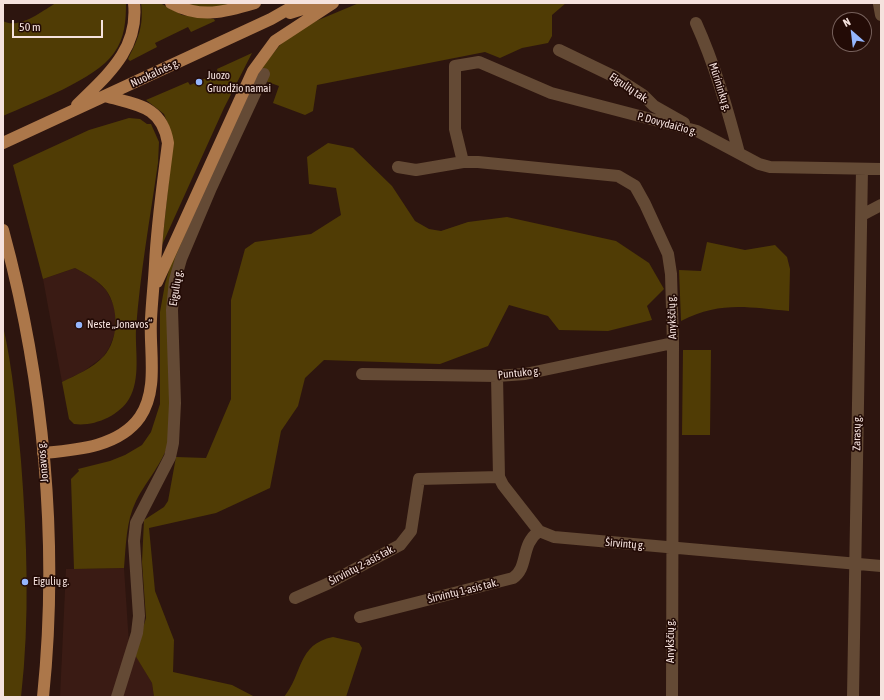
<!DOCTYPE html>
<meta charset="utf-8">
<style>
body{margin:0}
#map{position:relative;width:884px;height:700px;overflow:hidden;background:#2d150f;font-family:"Asap Condensed",sans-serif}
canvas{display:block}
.frame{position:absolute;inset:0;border:4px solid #f5e2de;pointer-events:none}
.north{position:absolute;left:832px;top:12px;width:40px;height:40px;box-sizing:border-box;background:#230b06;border:1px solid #77615c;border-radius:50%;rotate:332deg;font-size:11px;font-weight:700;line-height:16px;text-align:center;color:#f5e2de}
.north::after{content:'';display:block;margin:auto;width:14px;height:18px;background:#95b6fd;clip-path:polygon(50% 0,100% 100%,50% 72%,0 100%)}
.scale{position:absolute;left:12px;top:20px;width:91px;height:18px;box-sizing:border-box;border:2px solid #f5e2de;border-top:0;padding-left:5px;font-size:12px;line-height:14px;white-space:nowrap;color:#f5e2de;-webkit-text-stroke:3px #230b06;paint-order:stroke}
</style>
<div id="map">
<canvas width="884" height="700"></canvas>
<div class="frame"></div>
<div class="north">N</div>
<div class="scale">50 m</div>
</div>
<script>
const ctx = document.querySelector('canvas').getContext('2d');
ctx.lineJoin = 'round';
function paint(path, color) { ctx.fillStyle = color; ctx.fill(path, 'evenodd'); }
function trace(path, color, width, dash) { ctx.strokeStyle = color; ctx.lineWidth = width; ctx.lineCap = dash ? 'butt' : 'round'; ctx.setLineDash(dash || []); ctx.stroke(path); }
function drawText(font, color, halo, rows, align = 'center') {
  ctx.font = font + ' "Asap Condensed",sans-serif'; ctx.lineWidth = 3.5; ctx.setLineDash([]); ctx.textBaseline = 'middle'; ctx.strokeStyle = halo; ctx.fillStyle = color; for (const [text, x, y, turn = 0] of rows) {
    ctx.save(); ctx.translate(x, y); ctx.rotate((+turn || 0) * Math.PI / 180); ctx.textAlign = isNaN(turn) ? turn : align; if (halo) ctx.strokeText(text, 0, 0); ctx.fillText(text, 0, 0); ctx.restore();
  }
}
const built = new Path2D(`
 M75,268L93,278L106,290L116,309L115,333L109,348L103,357L84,371L62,382L43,279Z
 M124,568L129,644L152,683L154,697H60L66,569Z`);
const green = new Path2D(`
 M56,3H126C126,20 125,38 114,53C95,80 34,102 3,116V21C19,30 42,11 56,3Z
 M141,3H160L182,15L214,19L215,21L191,32L188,27L155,43L157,47L130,61L128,59C138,39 144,26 141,3Z
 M181,3H234C212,10 202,10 181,3Z
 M359,3H566L552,15V36L548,43L522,48L500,58L485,52L317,85L313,111L305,115L273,103L279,86L254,77L280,45L292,35L316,21Z
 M252,53L224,108L162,245L170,169L172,135L164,114L146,100L188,82L190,85L218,73L217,69Z
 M129,118L140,119L147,124H151L159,142L158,163C150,218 140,274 136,329C135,351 141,379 129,399C119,416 93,427 74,424L69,419L62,382C76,375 93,368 104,356C119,339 119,308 106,290C98,280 86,274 75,268L43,279L13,165L89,130Z
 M227,137L178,254L170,439C162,465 148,478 136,501C126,521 126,546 124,568L74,569L71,479L79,471L78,469L110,461L125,455L142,445L151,432L160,404V312L165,284L173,256Z
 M328,143L353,148L392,186L415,221L429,229L441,231L468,222L507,217L616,241L649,263L664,289L647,306L652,320L608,331L559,330L548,316L509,305L488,346L440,364L324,360L305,378L298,406L281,431L270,488L216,513L149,528L155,591L174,640L173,672L232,685L255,697H154L152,683L135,655L146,618L142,562L144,520L164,507L168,501L176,457L206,458L231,399V300L245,249L255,242L311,234L341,215L336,188L309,184L307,157Z
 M707,242L745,250L775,245L787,257L790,269L789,311C747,307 720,301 681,321L679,270L701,271Z
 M3,326C13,370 17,416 21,461C27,539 30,619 21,697H3Z
 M683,350H711L710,435H682Z
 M333,637L359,643L362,648L346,697H284C303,674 297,644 333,637Z`);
const minor = new Path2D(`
 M879,4L881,15
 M696,23C715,65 727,108 739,153
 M559,50L615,77L643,95L654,106L684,123
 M463,162L455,129V66L479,62L551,93L697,131L759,164L770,167L881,169
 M398,167L416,170L463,162H478L618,176L635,186L645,204L668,254L671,274L673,343L672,697
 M862,215L881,205
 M362,374L497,376L525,374L673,343
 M497,376L499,477L503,485L539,531L554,537L881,566
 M295,598L327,584L400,545L411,531L419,479L499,477
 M360,617L513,578C529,567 520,545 539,531
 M117,697L137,633L139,616L134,541L136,523L170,457L173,443L175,403L172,310L175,280L181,259L211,188L264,74
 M853,697L862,169`);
const major = new Path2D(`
 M171,3C200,19 225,12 255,3
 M290,13L322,3
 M77,105C107,75 139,50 134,3
 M3,143L271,19L299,3
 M3,230C44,380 59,543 43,697
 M157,282L253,71L275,41L333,3
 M43,453C76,450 119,447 140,417C159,389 149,350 151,319C152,300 154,282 155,264C157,223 163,183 168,143C162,105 136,105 105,96`);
const markers = [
 [199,82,4,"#95b6fd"],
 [79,325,4,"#95b6fd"],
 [25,582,4,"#95b6fd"]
];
const streetNames = [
 ["Nuokalnės g.",155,73,-25],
 ["Mūrininkų g.",720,87,72],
 ["Eigulių tak.",629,88,34],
 ["P. Dovydaičio g.",667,124,15],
 ["Eigulių g.",176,288,-81],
 ["Anykščių g.",672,317,-92],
 ["Puntuko g.",519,373,-6],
 ["Zarasų g.",857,433,-89],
 ["Jonavos g.",43,462,-95],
 ["Širvintų g.",625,544,5],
 ["Širvintų 2-asis tak.",362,565,-28],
 ["Širvintų 1-asis tak.",463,591,-14],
 ["Anykščių g.",671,641,-90]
];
const poiNames = [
 ["Juozo",207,76],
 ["Gruodžio namai",207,89],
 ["Neste „Jonavos“",87,325],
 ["Eigulių g.",33,582]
];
paint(built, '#3a1b14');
paint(green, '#503c05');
trace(minor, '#644a35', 12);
trace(major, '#ac774a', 12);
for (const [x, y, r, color] of markers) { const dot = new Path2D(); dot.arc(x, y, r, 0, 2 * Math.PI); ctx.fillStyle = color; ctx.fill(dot); trace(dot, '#230b06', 1.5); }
drawText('11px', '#f5e2de', '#230b06', streetNames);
drawText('11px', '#f5e2de', '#230b06', poiNames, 'left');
</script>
